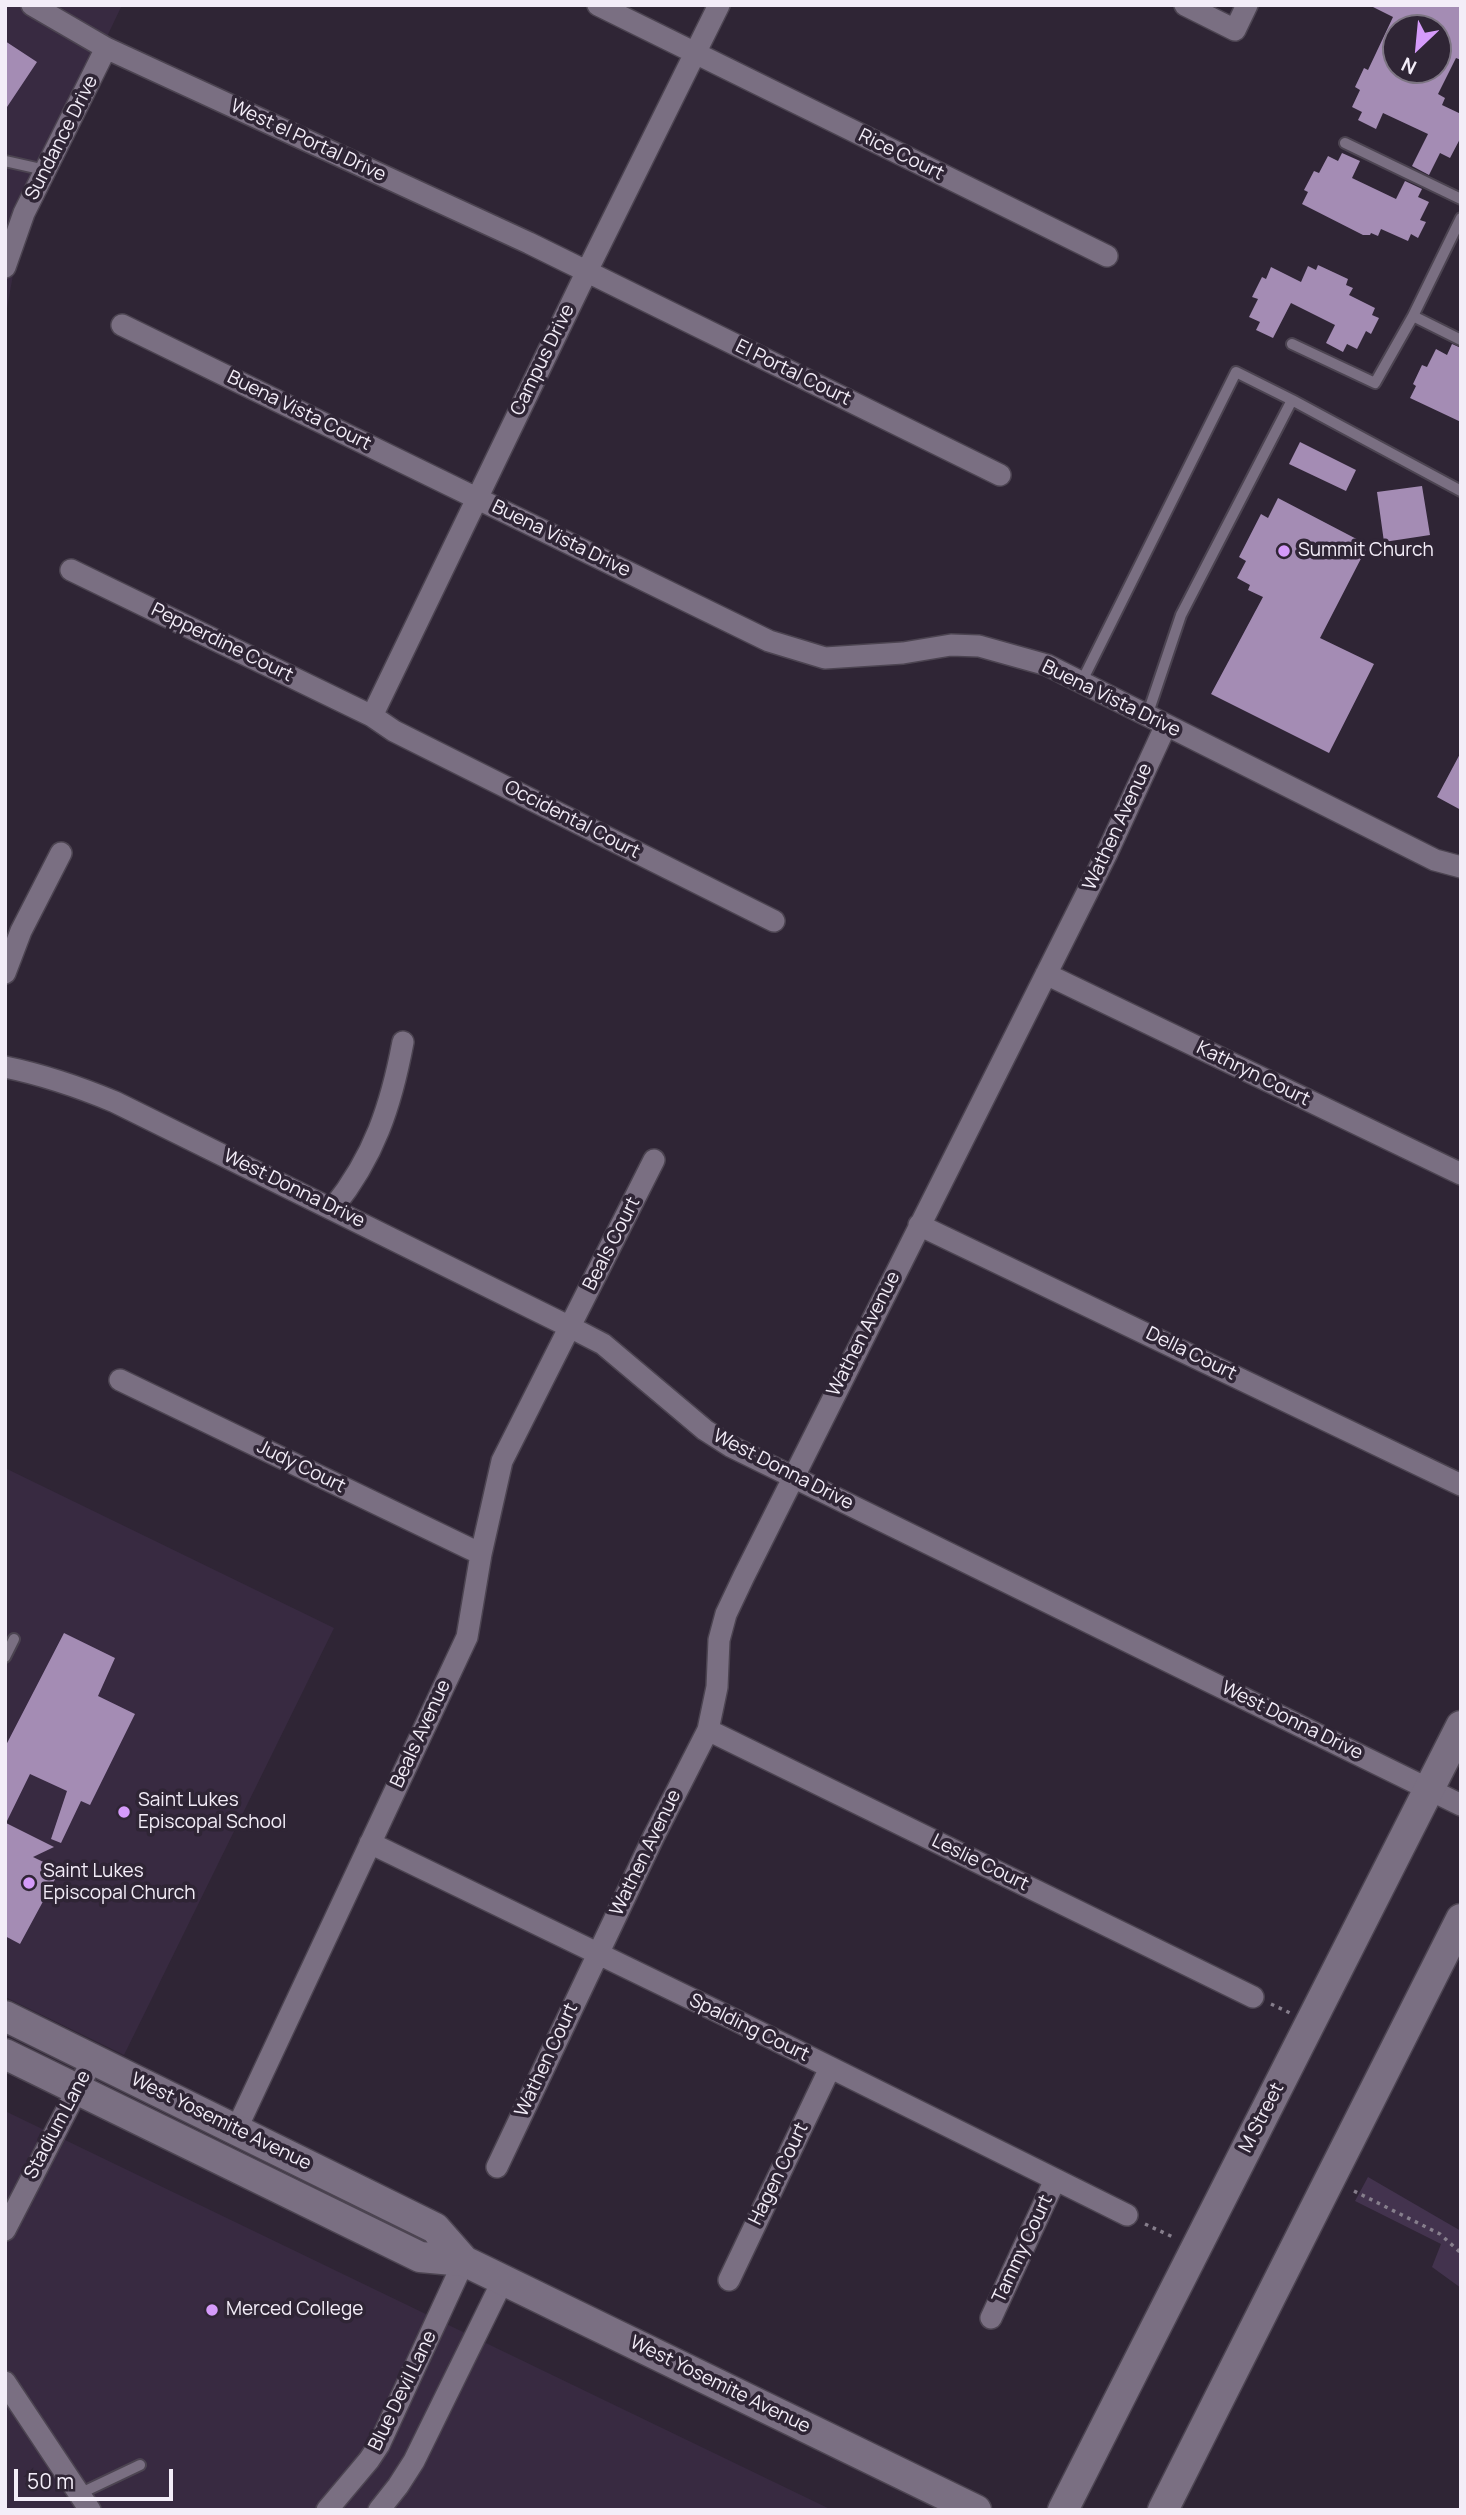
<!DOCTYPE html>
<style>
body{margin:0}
#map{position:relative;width:1466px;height:2515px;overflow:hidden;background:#2f2535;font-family:Manrope,sans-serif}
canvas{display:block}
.frame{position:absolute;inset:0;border:7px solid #f3edf8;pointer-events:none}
.north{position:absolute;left:1382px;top:14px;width:70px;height:70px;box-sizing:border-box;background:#2f2535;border:2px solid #7d7583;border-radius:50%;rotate:206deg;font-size:19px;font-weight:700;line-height:28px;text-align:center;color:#f3edf8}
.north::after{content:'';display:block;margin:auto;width:24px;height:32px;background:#d59bfa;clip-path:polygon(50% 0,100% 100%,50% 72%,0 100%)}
.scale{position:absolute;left:14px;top:2469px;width:159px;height:32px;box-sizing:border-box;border:4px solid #f3edf8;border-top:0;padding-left:9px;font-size:21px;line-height:24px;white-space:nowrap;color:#f3edf8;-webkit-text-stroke:5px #2f2535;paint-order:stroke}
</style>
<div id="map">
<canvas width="1466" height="2515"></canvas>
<div class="frame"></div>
<div class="north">N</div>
<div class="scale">50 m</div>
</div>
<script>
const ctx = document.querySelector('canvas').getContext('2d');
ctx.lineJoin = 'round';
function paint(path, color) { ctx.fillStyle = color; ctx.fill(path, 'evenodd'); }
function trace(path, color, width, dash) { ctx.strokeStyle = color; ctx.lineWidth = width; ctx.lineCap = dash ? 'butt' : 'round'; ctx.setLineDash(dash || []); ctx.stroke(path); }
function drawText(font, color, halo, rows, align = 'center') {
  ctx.font = font + ' Manrope,sans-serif'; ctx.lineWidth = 7; ctx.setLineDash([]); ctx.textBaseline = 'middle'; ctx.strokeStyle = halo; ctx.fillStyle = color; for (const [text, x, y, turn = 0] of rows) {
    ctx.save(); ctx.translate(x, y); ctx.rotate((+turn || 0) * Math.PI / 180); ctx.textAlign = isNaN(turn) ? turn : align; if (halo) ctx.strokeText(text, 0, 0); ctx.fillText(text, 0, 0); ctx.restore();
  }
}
const built = new Path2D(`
 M5,5H122L83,87L19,241L5,320Z
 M5,1468L334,1628L124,2055L5,1997Z
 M5,2111L832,2510H5Z`);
const green = new Path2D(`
 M1368,2177L1461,2231V2288L1432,2267L1441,2244L1355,2201Z`);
const building = new Path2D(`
 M1369,5H1461V60L1456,58L1438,94L1445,98L1442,105L1461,114V137L1450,158L1440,153L1429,175L1412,166L1428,134L1383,113L1376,129L1358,120L1362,112L1352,107L1360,90L1355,87L1364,68L1368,70L1393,17ZM1396,28H1438V70H1432L1426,81L1402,70H1396Z
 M5,41L37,62L5,110Z
 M1342,153L1360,161L1352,178L1396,199L1405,181L1422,189L1418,197L1429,202L1420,220L1426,222L1418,238L1411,234L1408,241L1381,229L1378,236L1371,233L1370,235H1363L1302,204L1308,192L1304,190L1314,171L1319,173L1328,156L1338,161Z
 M1318,265L1348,279L1346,285L1353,288L1349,295L1375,308L1372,315L1379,318L1371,334L1366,331L1357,349L1347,344L1343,352L1326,343L1335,325L1291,303L1273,338L1256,330L1260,322L1249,317L1258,299L1252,297L1262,277L1266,279L1271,267L1301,282L1308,266L1316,270Z
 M1452,344L1461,348V422L1410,398L1416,386L1413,384L1422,365L1427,367L1436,349L1447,355Z
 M1300,442L1356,470L1346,491L1289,464Z
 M1422,486L1430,535L1384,542L1377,492Z
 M1278,498L1368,545L1320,638L1374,664L1329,753L1211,694L1263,597L1248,590L1250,585L1237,578L1246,561L1239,557L1261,514L1268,518Z
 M1461,752V810L1437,797Z
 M64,1633L115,1658L98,1696L135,1714L90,1805L81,1801L61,1843L51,1839L67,1791L30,1774L6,1823L54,1847L33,1857L60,1870L20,1944L5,1936V1747Z`);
const path = new Path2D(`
 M1271,2004L1290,2013
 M1354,2191L1440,2234L1461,2253
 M1145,2224L1173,2237`);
const lane = new Path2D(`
 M1345,143L1461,199
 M5,161L45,170
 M1413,316L1461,218
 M1292,344L1375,383L1413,316L1461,340
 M1292,400L1461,491
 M1081,683L1236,372L1292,400L1181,615L1147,716
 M5,1657L14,1639
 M79,2494L140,2465`);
const street = new Path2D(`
 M32,5L106,48L529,243L1000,475
 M598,5L1107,256
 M1185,5L1235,30L1247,5
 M5,267L24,213L106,48
 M122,325L769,641L825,658L903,653L951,645L979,646L1047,665L1435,860L1461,867
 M71,570L372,716L394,731L774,921
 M372,716L587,271L719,5
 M5,973L21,931L61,853
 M1046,974L1461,1174
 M5,1067C44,1075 79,1087 115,1102L570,1327L603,1344L705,1430L730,1446L1461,1805
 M333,1208C374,1157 391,1106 403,1042
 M919,1225L1461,1485
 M120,1380L481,1554
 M708,1730L1253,1997
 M370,1843L735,2020L1127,2215
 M236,2130L467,1637L481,1554L502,1461L654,1160
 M497,2167L654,1836L708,1730L717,1687L719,1640L726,1614L744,1576L1107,853L1166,725
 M5,2230L93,2059
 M729,2280L830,2068
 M991,2318L1055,2180
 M5,2382L90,2510
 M327,2510L369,2460L379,2445L464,2261
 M379,2510L398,2486L414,2461L503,2280`);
const secondary = new Path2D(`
 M5,2016L435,2228L464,2261
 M5,2054L420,2257L464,2261L976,2510
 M1063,2510L1461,1726
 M1163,2510L1461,1919`);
const markers = [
 [1284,551,7,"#d59bfa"],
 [124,1812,7,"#d59bfa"],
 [29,1883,7,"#d59bfa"],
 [212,2310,7,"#d59bfa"]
];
const streetNames = [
 ["Sundance Drive",62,138,-63],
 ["West el Portal Drive",308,141,25],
 ["Rice Court",901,155,26],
 ["Campus Drive",543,360,-64],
 ["El Portal Court",793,373,26],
 ["Buena Vista Court",299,411,26],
 ["Buena Vista Drive",561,539,26],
 ["Pepperdine Court",222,643,26],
 ["Buena Vista Drive",1111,699,26],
 ["Occidental Court",572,820,27],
 ["Wathen Avenue",1118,827,-65],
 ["Kathryn Court",1253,1074,26],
 ["West Donna Drive",294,1189,26],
 ["Beals Court",612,1244,-63],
 ["Wathen Avenue",864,1334,-63],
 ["Della Court",1191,1354,26],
 ["Judy Court",301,1467,26],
 ["West Donna Drive",783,1470,27],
 ["West Donna Drive",1292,1721,26],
 ["Beals Avenue",421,1734,-65],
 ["Wathen Avenue",646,1853,-64],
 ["Leslie Court",980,1863,26],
 ["Spalding Court",749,2028,26],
 ["Wathen Court",547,2060,-65],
 ["M Street",1262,2118,-63],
 ["West Yosemite Avenue",221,2122,26],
 ["Stadium Lane",58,2125,-62],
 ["Hagen Court",779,2174,-64],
 ["Tammy Court",1023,2249,-65],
 ["West Yosemite Avenue",720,2385,26],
 ["Blue Devil Lane",403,2391,-64]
];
const poiNames = [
 ["Summit Church",1298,551],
 ["Saint Lukes",138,1801],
 ["Episcopal School",138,1823],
 ["Saint Lukes",43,1872],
 ["Episcopal Church",43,1894],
 ["Merced College",226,2310]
];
paint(built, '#382a41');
paint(green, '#43334e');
paint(building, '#a48cb4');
trace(lane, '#4c4451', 14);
trace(street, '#4c4451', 24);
trace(secondary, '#4c4451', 33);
trace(path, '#867e8c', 3.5, [3.5, 5]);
trace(lane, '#7a6f82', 10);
trace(street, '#7a6f82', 21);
trace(secondary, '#7a6f82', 30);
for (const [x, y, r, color] of markers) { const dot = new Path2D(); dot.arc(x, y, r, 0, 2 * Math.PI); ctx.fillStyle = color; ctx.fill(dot); trace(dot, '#2f2535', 2.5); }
drawText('19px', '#f3edf8', '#2f2535', streetNames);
drawText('19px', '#f3edf8', '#2f2535', poiNames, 'left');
</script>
